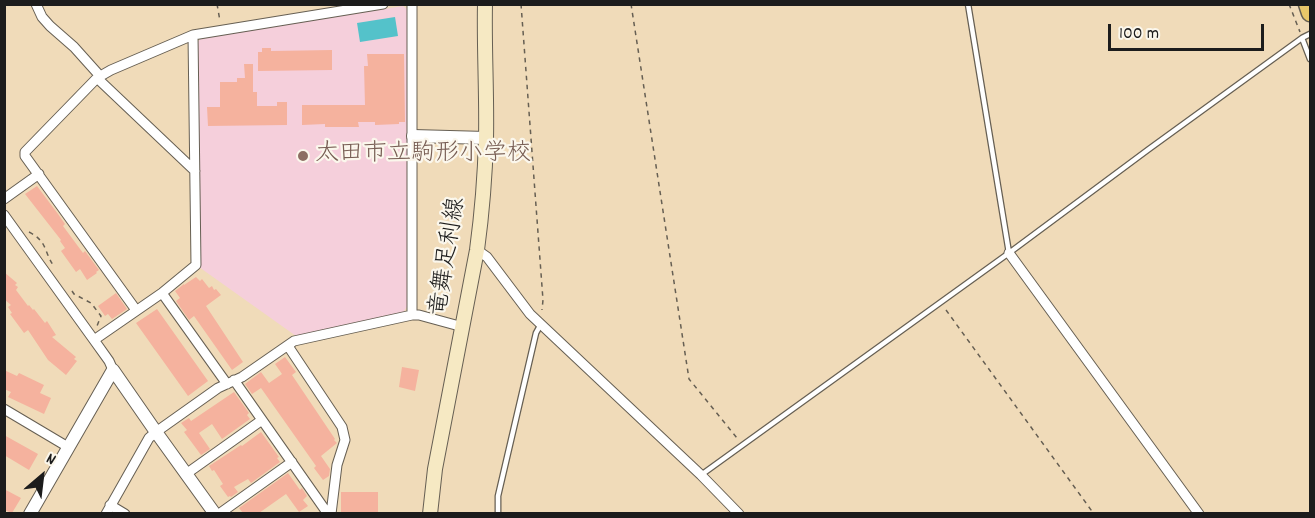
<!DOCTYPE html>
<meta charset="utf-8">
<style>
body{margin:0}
#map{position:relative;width:1315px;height:518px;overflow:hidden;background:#f0dbb9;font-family:Dekko,sans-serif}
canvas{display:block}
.frame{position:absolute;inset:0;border:6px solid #1c1c1c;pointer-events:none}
.north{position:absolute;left:12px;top:446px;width:60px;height:60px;-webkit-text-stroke:4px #fbf7ec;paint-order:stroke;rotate:28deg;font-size:16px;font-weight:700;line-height:24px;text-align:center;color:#1c1c1c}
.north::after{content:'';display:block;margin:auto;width:21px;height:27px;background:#1c1c1c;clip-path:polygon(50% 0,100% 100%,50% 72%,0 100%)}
.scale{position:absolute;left:1108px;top:24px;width:156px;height:27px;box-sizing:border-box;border:3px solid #1c1c1c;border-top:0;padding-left:8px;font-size:18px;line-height:21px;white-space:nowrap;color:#1c1c1c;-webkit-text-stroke:4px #fbf7ec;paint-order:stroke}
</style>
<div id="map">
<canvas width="1315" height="518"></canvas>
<div class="frame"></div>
<div class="north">N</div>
<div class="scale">100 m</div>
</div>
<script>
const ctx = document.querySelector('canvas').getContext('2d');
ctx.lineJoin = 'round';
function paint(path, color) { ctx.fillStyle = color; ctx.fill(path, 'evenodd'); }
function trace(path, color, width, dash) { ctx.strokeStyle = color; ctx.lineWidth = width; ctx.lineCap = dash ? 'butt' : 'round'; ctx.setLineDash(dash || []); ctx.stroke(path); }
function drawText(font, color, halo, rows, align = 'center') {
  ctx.font = font + ' Dekko,"Klee One",sans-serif'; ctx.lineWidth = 4.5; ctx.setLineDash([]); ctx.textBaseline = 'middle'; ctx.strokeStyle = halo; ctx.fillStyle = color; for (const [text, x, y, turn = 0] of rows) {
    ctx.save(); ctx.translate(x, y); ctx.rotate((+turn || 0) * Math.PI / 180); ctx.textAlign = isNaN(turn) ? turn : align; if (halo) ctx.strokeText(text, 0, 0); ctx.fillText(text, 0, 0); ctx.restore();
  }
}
const built = new Path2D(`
 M403,6L407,9L408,305L403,313L296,336L199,267L196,44L201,38Z`);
const water = new Path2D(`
 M395,17L398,36L360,42L357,23Z`);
const building = new Path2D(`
 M262,48H271V51L332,50V70L258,71V52H262Z
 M367,54H404L405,122H399V124L375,125V122H358L359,127H325V124L302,125V105H365L364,66H368Z
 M244,64H253V92H257V106H277V102H287V125L208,126L207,107H220V82H237V78H245Z
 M37,186L58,214L65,224L63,226L83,253L85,251L99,270L96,272L97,273L87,280L80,269L76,272L61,251L65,248L60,241L61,240L25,194Z
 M4,272L17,283L15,285L18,287L16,290L28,306L29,305L33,310L34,309L45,323L47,321L56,335L52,337L76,357L74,359L77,361L66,375L48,360L28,330L24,333L10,314L12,313L8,307L11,305L4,299Z
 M196,277L200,281L202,279L209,288L212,286L214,290L216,289L221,295L206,306L243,362L232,370L194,316L189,320L176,301L180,298L175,291L184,284V285Z
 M116,293L127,309L112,319L108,314L105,316L98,306Z
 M157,309L208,381L188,396L136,323Z
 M285,357L296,372L292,375L335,439L334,440L337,443L321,456L330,469L329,476L323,480L314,468L316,466L261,388L252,394L245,384L261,372L269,383L282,374L275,364Z
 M402,367L419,370L415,391L399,387Z
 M4,370L17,376L19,373L44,385L40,393L51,398L44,414L8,397L11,392L4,389Z
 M234,392L249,413L247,415L250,419L222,439L212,424L199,433L210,449L201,455L184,432L187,430L181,423L189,418L191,421Z
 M261,432L279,457L277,458L280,462L251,483L248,479L234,487L238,492L231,497L230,496L228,497L220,486L223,484L214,470L212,471L209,466L241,445L242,446Z
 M4,435L38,454L29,470L4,455Z
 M288,473L300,490L302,488L307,496L303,500L308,506L299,512L286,494L259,513H243L239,508Z
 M4,489L21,498L12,513L4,510Z
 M341,492H378V513H341Z`);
const path = new Path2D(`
 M217,4L220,21
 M521,4L543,300L542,310
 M631,4L689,379L737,438
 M1289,4L1300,32
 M29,232C47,241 44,251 53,265
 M72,291L74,294L91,303L101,316L97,326
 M946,310L1094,514`);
const service = new Path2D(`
 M968,4L1009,253
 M1302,38L1310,59
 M701,475L1009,253L1149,149L1302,38L1310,34
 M498,514V496L536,333L541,324`);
const minor = new Path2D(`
 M36,4L42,17L50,26L74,47L100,76
 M412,4V315
 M97,78L195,171
 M4,199L39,174
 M4,215L94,340L109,361L113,370
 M477,250L487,257L530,314L701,475L739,514
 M1009,253L1199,514
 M162,293L227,384
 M136,310L25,156V152L97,78L111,70L193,35L383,4
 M94,340L162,293L196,265L193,35
 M288,346L342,427L345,440L337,465L331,514
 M234,380L328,514
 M4,409L68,447
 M186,474L262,420
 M110,505L125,514
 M106,514L149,438L156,432L218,388L242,377L294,341L412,315H419L463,327
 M219,514L292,462`);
const tertiary = new Path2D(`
 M413,136L486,138
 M30,514L113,370L156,432L215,514`);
const secondary = new Path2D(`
 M430,514L435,469L477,250C482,213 485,176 486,139C487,94 484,49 485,4`);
const trunk = new Path2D(`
 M1307,4L1310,13`);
const markers = [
 [303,156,6,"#8d6e63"]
];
const educationNames = [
 ["太田市立駒形小学校",315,156]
];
const streetNames = [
 ["竜舞足利線",450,257,-81]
];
paint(built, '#f5cfdb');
paint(water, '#54c2ca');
paint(building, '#f5b29e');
trace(service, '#665f53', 7);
trace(minor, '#665f53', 11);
trace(tertiary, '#665f53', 14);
trace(secondary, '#665f53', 16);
trace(trunk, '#665f53', 19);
trace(path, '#665f53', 1.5, [4.5, 4.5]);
trace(service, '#fff', 4.5);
trace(minor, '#fff', 9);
trace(tertiary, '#fff', 12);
trace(secondary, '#f6e9c3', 14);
trace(trunk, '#e9c769', 16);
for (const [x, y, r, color] of markers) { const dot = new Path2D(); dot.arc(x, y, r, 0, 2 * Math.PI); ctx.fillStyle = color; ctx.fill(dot); trace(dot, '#fbf7ec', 2); }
drawText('24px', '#785e54', '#fbf7ec', educationNames, 'left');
drawText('24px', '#1c1c1c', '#fbf7ec', streetNames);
</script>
